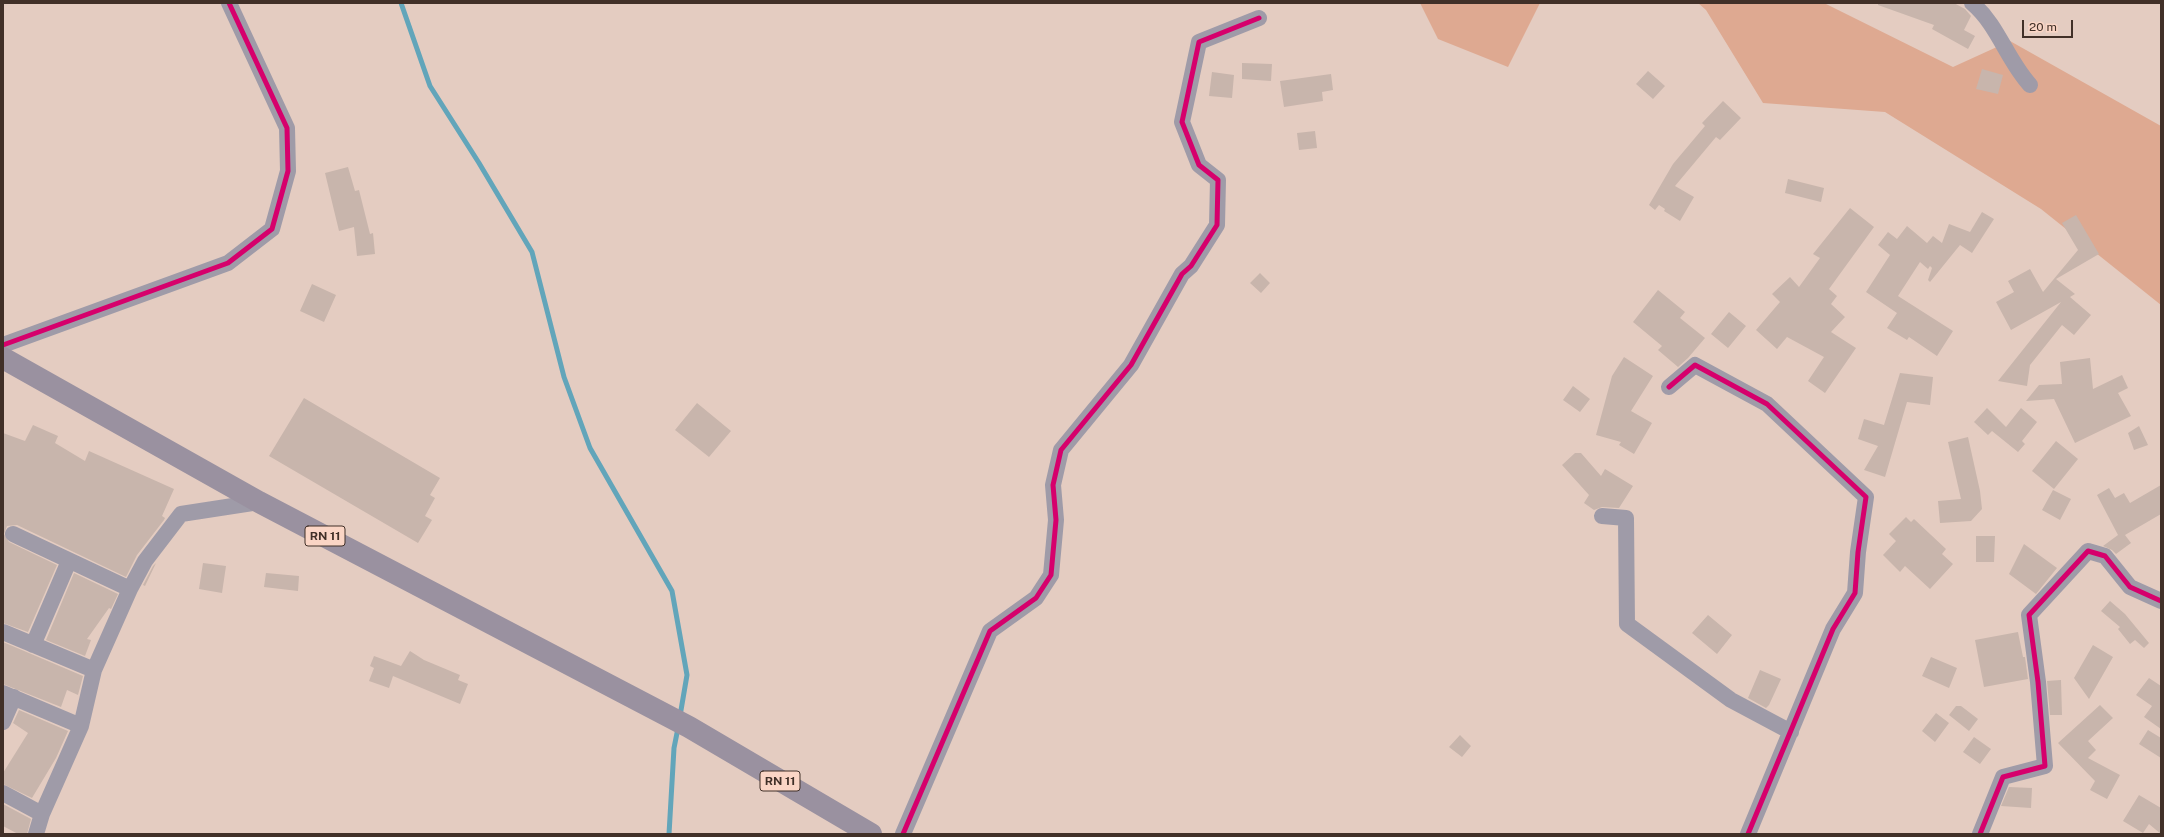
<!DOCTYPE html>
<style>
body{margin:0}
#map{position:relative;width:2164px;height:837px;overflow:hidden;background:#e4ccc1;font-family:"Public Sans",sans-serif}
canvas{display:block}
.frame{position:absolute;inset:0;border:4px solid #413028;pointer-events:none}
.scale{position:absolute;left:2022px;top:20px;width:51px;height:18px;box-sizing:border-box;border:2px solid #413028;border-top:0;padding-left:5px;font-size:12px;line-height:14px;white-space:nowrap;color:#413028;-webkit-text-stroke:3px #fad5c5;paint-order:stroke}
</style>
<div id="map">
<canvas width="2164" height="837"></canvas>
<div class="frame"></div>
<div class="scale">20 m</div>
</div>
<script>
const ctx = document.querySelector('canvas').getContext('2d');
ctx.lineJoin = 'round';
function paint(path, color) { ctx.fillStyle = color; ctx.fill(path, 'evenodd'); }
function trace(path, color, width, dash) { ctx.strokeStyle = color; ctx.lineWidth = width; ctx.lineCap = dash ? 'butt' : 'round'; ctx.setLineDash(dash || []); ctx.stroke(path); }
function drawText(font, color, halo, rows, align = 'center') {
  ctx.font = font + ' "Public Sans",sans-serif'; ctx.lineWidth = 3; ctx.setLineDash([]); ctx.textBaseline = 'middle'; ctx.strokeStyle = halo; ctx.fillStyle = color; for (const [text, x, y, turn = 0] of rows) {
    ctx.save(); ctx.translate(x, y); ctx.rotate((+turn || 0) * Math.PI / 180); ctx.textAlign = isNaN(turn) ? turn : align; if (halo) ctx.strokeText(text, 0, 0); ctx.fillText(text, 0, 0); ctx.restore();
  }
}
const green = new Path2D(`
 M1420,3H1540L1508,67L1438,39Z
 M1698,3H1824L1953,67L2010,41L2161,126V305L2041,209L1885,112L1763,103L1706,10Z`);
const stream = new Path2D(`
 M401,3L430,86L479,163L532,252L564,377L590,448L672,591L687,675L680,716
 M669,834L674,748L678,728`);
const building = new Path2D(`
 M1878,3H1954L1965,9L1971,16L1964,30L1975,36L1968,49L1932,29L1934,25L1878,5Z
 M1242,63L1272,64L1271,81L1242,79Z
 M1982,69L2003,75L1998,94L1976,89Z
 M1648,71L1665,86L1653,99L1636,84Z
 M1212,72L1234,75L1232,98L1209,96Z
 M1331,74L1333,90L1322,92L1323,101L1284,107L1280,81Z
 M1723,101L1741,118L1720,140L1716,137L1675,186L1694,197L1680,221L1664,211L1665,209L1659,205L1655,210L1649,205L1673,164L1705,126L1702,123Z
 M1315,131L1317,148L1299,150L1297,133Z
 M348,167L355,191L359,190L370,234L373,233L375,254L357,256L354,227L339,231L325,173Z
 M1788,179L1824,188L1821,202L1785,193Z
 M1850,208L1874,227L1829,289L1837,296L1831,304L1845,317L1831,332L1856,348L1825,393L1808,381L1824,357L1787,337L1777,349L1756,330L1780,302L1772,294L1790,277L1799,287L1820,258L1813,254Z
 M1982,212L1994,219L1972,253L1960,245L1930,282L1928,280L1932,268L1930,266L1928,269L1920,262L1898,296L1953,331L1937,356L1909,337L1907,340L1887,328L1897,313L1866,292L1890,255L1878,245L1888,232L1897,239L1907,226L1927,243L1933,236L1942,243L1949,224L1970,232Z
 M2076,215L2099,254L2056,279L2075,294L2070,297L2091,315L2074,335L2062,325L2030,365L2027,386L1998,381L2061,302L2011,330L1996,302L2014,292L2008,281L2030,269L2043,292L2078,250L2062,223Z
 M1260,273L1270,283L1261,293L1250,283Z
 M312,284L336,295L324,322L300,311Z
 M1658,290L1685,312L1680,318L1705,338L1688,358L1678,367L1658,350L1662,346L1633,322Z
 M1729,312L1746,326L1728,348L1711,334Z
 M1624,357L1653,376L1631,411L1652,423L1634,454L1619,445L1621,442L1596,435L1612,376Z
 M2090,358L2093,389L2122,375L2128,388L2118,393L2131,416L2075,443L2054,399L2026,401L2039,385L2062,384L2060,362Z
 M1900,373L1933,377L1930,405L1907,402L1885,477L1864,470L1878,446L1858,439L1864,419L1884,425Z
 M1573,386L1590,399L1580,412L1563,400Z
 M304,398L440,478L430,495L435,498L425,516L432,520L418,543L269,456Z
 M697,403L731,431L709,457L675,430Z
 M1987,408L2006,427L2021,408L2037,422L2022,441L2025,444L2018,452L1992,431L1988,435L1974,422Z
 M33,425L58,436L55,443L85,461L89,451L174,489L162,516L165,518L164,520L137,555L126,577L17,525L7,526L4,534L9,542L57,565L28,632L3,623V433L25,441Z
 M2139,426L2148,445L2134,450L2128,433Z
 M1968,437L1980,491L1982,509L1971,521L1940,523L1938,501L1961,499L1948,442Z
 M2056,441L2078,459L2054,489L2032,471Z
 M1575,453H1581L1601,476L1605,469L1633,486L1619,508L1602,507L1594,510L1584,503L1589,495L1562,465Z
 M2161,485V514L2125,535L2131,543L2116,554L2112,550L2103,546L2118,535L2097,495L2109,488L2115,498L2124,493L2130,503Z
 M2053,490L2071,499L2060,520L2042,510Z
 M1906,517L1911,522L1914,519L1946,549L1942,554L1953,564L1930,589L1905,566L1900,572L1883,555L1896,541L1889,534Z
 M1976,536H1995L1994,562H1976Z
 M2024,544L2057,568L2036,594L2009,574Z
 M156,563L145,586L143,585L153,566Z
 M203,563L226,566L222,593L199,589Z
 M74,573L118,594L111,609L109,608L87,639L91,640L85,656L46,640Z
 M266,573L299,576L298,591L264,587Z
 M2110,601L2125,614L2149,643L2144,648L2135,640L2130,644L2118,629L2120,627L2101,611Z
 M1708,615L1732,635L1717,654L1692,633Z
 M2018,632L2023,657H2025L2028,679L1984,687L1975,640Z
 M3,642L83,676L78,695L67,690L61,707L3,684Z
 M2093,645L2113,657L2089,699L2074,678Z
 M410,651L424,660L460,675L458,680L468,684L460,704L393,676L389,688L369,681L374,668L370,666L374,656L401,666Z
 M1931,657L1957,668L1949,688L1922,676Z
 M1760,670L1781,679L1769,705L1766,708L1748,698Z
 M2149,678L2161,686V729L2144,717L2152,706L2136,695Z
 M2061,680L2062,715H2050L2047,681Z
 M2100,705L2113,718L2088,741L2096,750L2088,758L2120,775L2107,799L2090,790L2095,781L2058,743Z
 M1956,706H1961L1978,719L1969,731L1949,715Z
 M19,710L68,731L56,758L32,798L3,784V773L28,733L13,723Z
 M1936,713L1949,723L1935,742L1922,731Z
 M2148,730L2161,738V758L2139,744Z
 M1460,735L1471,746L1462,757L1449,747Z
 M1974,737L1991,749L1980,764L1963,752Z
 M2009,787L2032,788L2031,808L2001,806Z
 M2139,795L2161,808V834L2149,824L2143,833L2123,821Z
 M3,804L31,819L27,834H18L3,826Z`);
const minor = new Path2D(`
 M1972,3C1998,25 2007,60 2030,85
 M3,345L228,263L272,229L288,171L287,128L229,3
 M1669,387L1695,365L1767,404L1866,497L1858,552L1855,593L1833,629L1748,834
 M1602,516L1626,518L1627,624L1731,700L1791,732
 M13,534L130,589
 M3,632L94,670
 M33,645L69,561
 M3,693L81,726
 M3,722L14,697
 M3,793L42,814
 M36,834L42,814L81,726L94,670L130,589L145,561L181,514L259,502
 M903,834L990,631L1036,598L1051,575L1056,520L1053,485L1061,450L1131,365L1182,274L1191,266L1217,225L1218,180L1199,165L1182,122L1199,42L1259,18
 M1980,834L2003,777L2045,766L2038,682L2029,615L2088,551L2105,556L2130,587L2161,601`);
const primary = new Path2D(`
 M3,358L259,502L689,727L871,834`);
const cycleway = new Path2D(`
 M3,345L228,263L272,229L288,171L287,128L229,3
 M1669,387L1695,365L1767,404L1866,497L1858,552L1855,593L1833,629L1748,834
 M903,834L990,631L1036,598L1051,575L1056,520L1053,485L1061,450L1131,365L1182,274L1191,266L1217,225L1218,180L1199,165L1182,122L1199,42L1259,18
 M1980,834L2003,777L2045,766L2038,682L2029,615L2088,551L2105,556L2130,587L2161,601`);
const shields = [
 [325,536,40],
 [780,781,40]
];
const shieldNames = [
 ["RN 11",325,536],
 ["RN 11",780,781]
];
paint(green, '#dea991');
trace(stream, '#62a5ba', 5);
paint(building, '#c8b5ac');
trace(minor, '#9f9ba8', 16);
trace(primary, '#9a91a0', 22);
trace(cycleway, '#d6006c', 5);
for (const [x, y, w] of shields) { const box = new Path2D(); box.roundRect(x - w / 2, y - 10, w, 20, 3); ctx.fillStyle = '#fad5c5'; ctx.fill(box); trace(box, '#413028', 1); }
drawText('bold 12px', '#413028', null, shieldNames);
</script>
